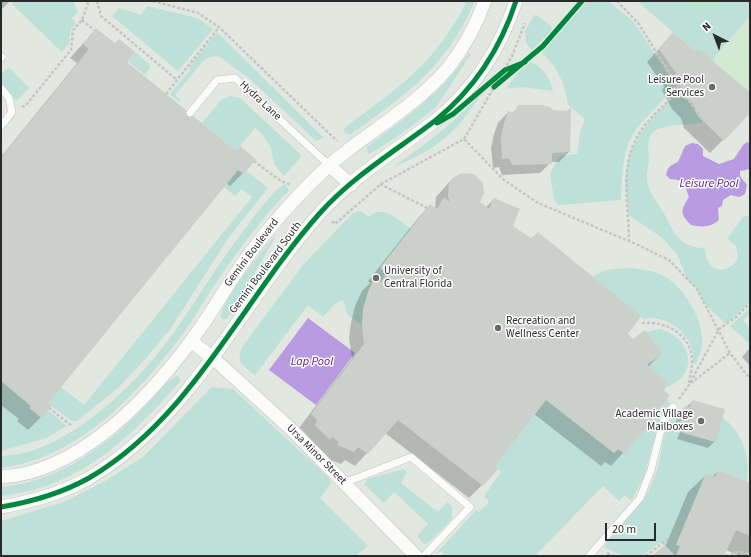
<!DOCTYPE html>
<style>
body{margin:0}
#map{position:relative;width:751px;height:557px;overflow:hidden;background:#e2e7e0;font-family:"Source Sans 3",sans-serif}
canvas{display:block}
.frame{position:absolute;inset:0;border:2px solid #2a2a2a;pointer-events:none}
.north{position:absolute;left:695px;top:16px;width:40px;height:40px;-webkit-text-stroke:3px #fff;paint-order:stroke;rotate:318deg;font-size:11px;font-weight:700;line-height:16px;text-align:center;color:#2a2a2a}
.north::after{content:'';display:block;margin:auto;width:14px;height:18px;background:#2a2a2a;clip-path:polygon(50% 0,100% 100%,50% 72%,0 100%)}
.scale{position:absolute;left:605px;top:523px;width:51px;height:18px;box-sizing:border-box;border:2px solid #2a2a2a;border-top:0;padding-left:5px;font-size:12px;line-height:14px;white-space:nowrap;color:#2a2a2a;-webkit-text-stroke:3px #fff;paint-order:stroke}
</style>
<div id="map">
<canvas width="751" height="557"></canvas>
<div class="frame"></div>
<div class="north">N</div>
<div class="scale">20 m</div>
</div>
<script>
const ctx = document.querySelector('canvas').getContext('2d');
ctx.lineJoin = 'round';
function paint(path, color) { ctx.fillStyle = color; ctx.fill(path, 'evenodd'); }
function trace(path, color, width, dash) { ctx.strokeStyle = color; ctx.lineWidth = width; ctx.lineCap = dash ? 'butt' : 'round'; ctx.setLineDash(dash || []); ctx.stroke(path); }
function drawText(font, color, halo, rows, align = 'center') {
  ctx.font = font + ' "Source Sans 3",sans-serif'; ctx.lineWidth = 3; ctx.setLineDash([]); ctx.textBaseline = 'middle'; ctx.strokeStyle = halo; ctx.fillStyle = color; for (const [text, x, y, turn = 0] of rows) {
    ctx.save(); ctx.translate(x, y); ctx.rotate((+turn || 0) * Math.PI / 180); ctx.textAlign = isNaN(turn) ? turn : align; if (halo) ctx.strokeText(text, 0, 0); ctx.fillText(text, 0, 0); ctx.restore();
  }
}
const green = new Path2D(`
 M13,1H73L78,12L72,18L76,23L71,29L69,43L62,52L12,4Z
 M466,1H475C445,69 407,93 350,135L345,133L344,129L348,125C387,96 426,70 451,28C457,20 463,11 466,1Z
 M587,1H608L633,21L675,85C664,101 649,113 637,128C622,148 622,176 621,200L558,205L554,199L550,174L559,156L577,154L580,133L585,119L568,105C565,83 558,68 542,53Z
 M637,1H750V16L714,58V62L709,55L698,49L695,51Z
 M147,6L197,18L213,29L178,71L112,16L119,8L141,15Z
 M534,15L538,16L551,26L552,30L532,50L526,43L525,32Z
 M217,32L324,138L316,141L251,80L220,57C213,55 209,57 203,61L175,95L180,100V103L170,94L190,70L189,67Z
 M135,52L151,66L145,75L128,61Z
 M469,53L471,54L436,107L408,129L375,151L368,154L367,148L368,146C407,117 441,93 469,53Z
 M531,62C544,68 550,78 553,91L522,87L506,89L518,72Z
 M9,67L29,88L16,101L1,82V74Z
 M485,88C459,130 439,149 393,167C426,144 459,120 485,88Z
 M676,93C696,103 690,108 704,122C690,126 664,123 653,132C647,139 648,147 649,155C650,163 646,171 647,180C648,190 656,201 662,210C674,230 676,247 704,248C707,252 705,256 707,260C714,275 733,271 738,257L736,246L728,239L729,236L743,217L750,215V302L726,324L704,303L697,289L687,279L677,254L661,237L629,215C628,204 625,192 625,181C627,141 650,120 676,93Z
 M230,96L240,98L299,153L301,157L284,176L274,164L271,148L263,135L255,128L236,151L202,123L221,100Z
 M238,170L246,171L268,188L227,240L171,328L147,357L119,387L77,421H72L51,406L52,404L49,402L61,387L84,405L252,197L242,189L235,196L224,187Z
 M285,184L289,190C266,214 245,241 226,268C211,289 199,311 184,332C140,392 79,458 1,468V456C11,455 22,454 31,451C86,433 141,379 174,332C198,298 219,262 244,230C252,219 274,189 285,184Z
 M360,211L369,217C382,203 399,220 411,229L380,267L387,273L381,282L374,277C367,293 363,308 362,325L348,315L343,300L335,304L323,317L308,305L255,375C242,365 236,363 242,347L303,265L353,213Z
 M274,237L275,238L231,313L226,319H222C216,306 264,249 274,237Z
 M633,268C642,270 651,270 660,274C683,284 705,321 702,346C701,352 698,358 696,364H694C692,359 694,354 692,349C686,332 672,320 653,318C651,318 647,319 644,319C639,317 601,283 593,277C604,268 619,269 633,268Z
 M750,308V314L743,320L750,329V344L730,326Z
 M659,329C692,336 701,376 666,387L668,383L647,365L663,353L646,332Z
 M176,376L179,377L180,382C128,439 81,487 1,496V487C56,482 101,450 139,413C151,401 162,385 176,376Z
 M1,381L31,406L30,408L41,418L48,410L67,426L46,438L1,451Z
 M212,387L233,389L329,478L331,484L320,498L368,546L356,556H1V521L64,502L107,480L143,457Z
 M667,399L670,404L660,418L644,477L631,501L625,495L619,501L603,486L535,556H444L442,551L436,554L476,510L479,512L489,502L484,496L501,472L495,466L546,400L614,453L618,449L625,454L636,439L649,427Z
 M680,410L675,431L715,442L722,417C742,432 751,458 747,482L718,470L715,477L706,474L676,544L680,546L676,556L660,542L642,556L622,555L605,548C609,529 640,512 649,490C652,482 656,474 658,467C662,452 664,418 680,410Z
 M403,469L407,472L401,483L438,512L447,502L452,507V519L428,543L424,544L417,536L428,524L394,492L384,503L364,484L368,479Z`);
const sand = new Path2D(`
 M750,16V92L714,62V58Z`);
const pitch = new Path2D(`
 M685,1H721L706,19Z`);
const water = new Path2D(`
 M747,142L750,143V169L740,171V176L747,185L745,194L739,197L731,195L723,200L722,206L718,208L719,220C710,228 701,227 691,225C679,213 681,210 689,197C684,184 687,180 670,179L666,175C667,167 671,165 678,162L685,146L692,143L698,144L703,149V156L719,164L734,159L743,145Z
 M308,318L355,353L316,405L269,370Z`);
const shadow = new Path2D(`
 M1,1H10L1,10Z
 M96,29L125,62L243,173L230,186L226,183L48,402L51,405L41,417L28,430L17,421L19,419L1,405V157L77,63L70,58Z
 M673,33L695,53L714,63L750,94V112L710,153L684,128L681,118L672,109L662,90L664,87L647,62Z
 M519,106L553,111L567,112L569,110V152L559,162H551L540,173L502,175L499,167L493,168L491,148L494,134L498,123L508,112L512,114Z
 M453,178L486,207L494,199L512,226L627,334L633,340L662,353L648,367L632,443L611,466L605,462L601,466L534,414L494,466L482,485L469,498L385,433L355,466L345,460L341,464L325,458L327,455L302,439L305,433L299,428L352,358L349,338L351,323L355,306L362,291L370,283L368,281L418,218L430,205L435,209L436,197Z
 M750,348V366L742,357Z
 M693,401L715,441L708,448L677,439L680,432L674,430L678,414Z
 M718,471L750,485V552L746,556H740L726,550L723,556H653L665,547L688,492L706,475L712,477Z`);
const building = new Path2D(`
 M96,28L115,43L119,39L135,52L127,62L236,151L240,146L256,159L244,174L238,170L49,402L52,405L42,418L29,408L31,406L1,381V158L89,49L83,44Z
 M673,32L695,51L697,49L701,50L709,55L714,62L750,92V113L724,141L697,115L694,105L682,92L680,85L674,76L676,73L659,49Z
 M518,105H542L550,107L553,110L568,111L569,108L571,109L570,152L552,153V164L512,165L509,158L502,159L501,137L504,123L508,111L514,113Z
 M461,173L474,174L483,183L484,193L480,202L489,209L494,198L520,209L513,226L531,238L538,232L641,316L628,334L633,339L645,330L663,353L647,365L668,383L664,391L670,395L659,410L649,427L636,439L625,454L618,449L614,453L546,400L495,466L498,469L483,486L398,420L368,454L358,447L354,452L337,445L339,442L332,437L330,440L315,425L317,420L311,414L364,344L362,325L363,309L368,292L375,277L381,282L387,273L380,268L430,204L437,209L444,197L450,202L448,196L449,183L453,178Z
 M692,400L725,409L716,442L683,433L686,425L680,424L685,406L690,407Z
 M718,470L750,483V536L736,530L724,556H676L680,546L676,545L706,473L715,477Z
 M665,545L675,556H652Z`);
const path = new Path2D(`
 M97,1L101,16L177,80
 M153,1L198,13L219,27L337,141
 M617,1L638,23L678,87L676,93C665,105 651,116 642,129C618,162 629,204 629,241
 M82,20L94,30
 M676,93L688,99L704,122
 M166,94L219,27
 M22,107L26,105L71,50L73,30L82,20L89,1
 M464,139L512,56L525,23
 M254,161L281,181L291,185
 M380,184L427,208
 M332,221L335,224L381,184L464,139L504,180L538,203L636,244L669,260L697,289L730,353L750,379
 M642,323C666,321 689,333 692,358C693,366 690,376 689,383
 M691,383L730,353
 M679,399L689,385L719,329L735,318L750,303
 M49,408L72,426
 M607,553L613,556
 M646,556L670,537
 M726,556L737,552L750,553`);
const lane = new Path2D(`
 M1,58L2,57
 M1,88L9,98L12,112L1,126
 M190,113L217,80L235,78L330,166
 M344,483L411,457L470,507L424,556
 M589,556L640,498L651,470L663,422L673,407`);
const street = new Path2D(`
 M330,166L351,185
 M191,341L213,358L292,430L416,556
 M1,477C78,473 148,399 191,341C214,311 231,277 254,248C268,229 283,212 299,195C314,179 331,163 348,150C382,124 420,101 448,68C464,48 476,25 485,1
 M1,507C31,502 62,493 89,478C193,417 242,300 320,213C353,176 397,150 436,120C474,89 501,47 516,1`);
const cycleway = new Path2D(`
 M494,87L543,46L582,1
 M437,123L453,114L505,70L525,62
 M1,507C31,502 62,493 89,478C193,417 242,300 320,213C353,176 397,150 436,120C474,89 501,47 516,1`);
const markers = [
 [712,87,4,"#6a6c6a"],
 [376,278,4,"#6a6c6a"],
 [498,328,4,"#6a6c6a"],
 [701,421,4,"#6a6c6a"]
];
const poiNames = [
 ["Leisure Pool",704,81],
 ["Services",704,94],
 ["University of",384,272,"left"],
 ["Central Florida",384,285,"left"],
 ["Recreation and",506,322,"left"],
 ["Wellness Center",506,335,"left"],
 ["Academic Village",693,415],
 ["Mailboxes",693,428]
];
const streetNames = [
 ["Hydra Lane",260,101,43],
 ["Gemini Boulevard",252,253,-53],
 ["Gemini Boulevard South",266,268,-53],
 ["Ursa Minor Street",316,455,45]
];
const waterNames = [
 ["Leisure Pool",709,184],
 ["Lap Pool",312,362]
];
paint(green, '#bde1d8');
paint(sand, '#d1ead1');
paint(pitch, '#bce4d2');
paint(water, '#b99be1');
paint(shadow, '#0003');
paint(building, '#ccd0cb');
trace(lane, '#c2c2c1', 8);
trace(street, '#c2c2c1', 14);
trace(path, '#c5c5c5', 2.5, [3, 2]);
trace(lane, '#fbfbfa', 7);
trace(street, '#fbfbfa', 13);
trace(cycleway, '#00873e', 5);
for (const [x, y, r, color] of markers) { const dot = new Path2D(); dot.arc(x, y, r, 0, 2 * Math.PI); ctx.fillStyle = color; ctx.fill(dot); trace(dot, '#fff', 1.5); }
drawText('11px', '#2a2a2a', '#fff', poiNames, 'right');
drawText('11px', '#2a2a2a', '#fff', streetNames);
drawText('italic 12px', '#561b8d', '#fff', waterNames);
</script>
